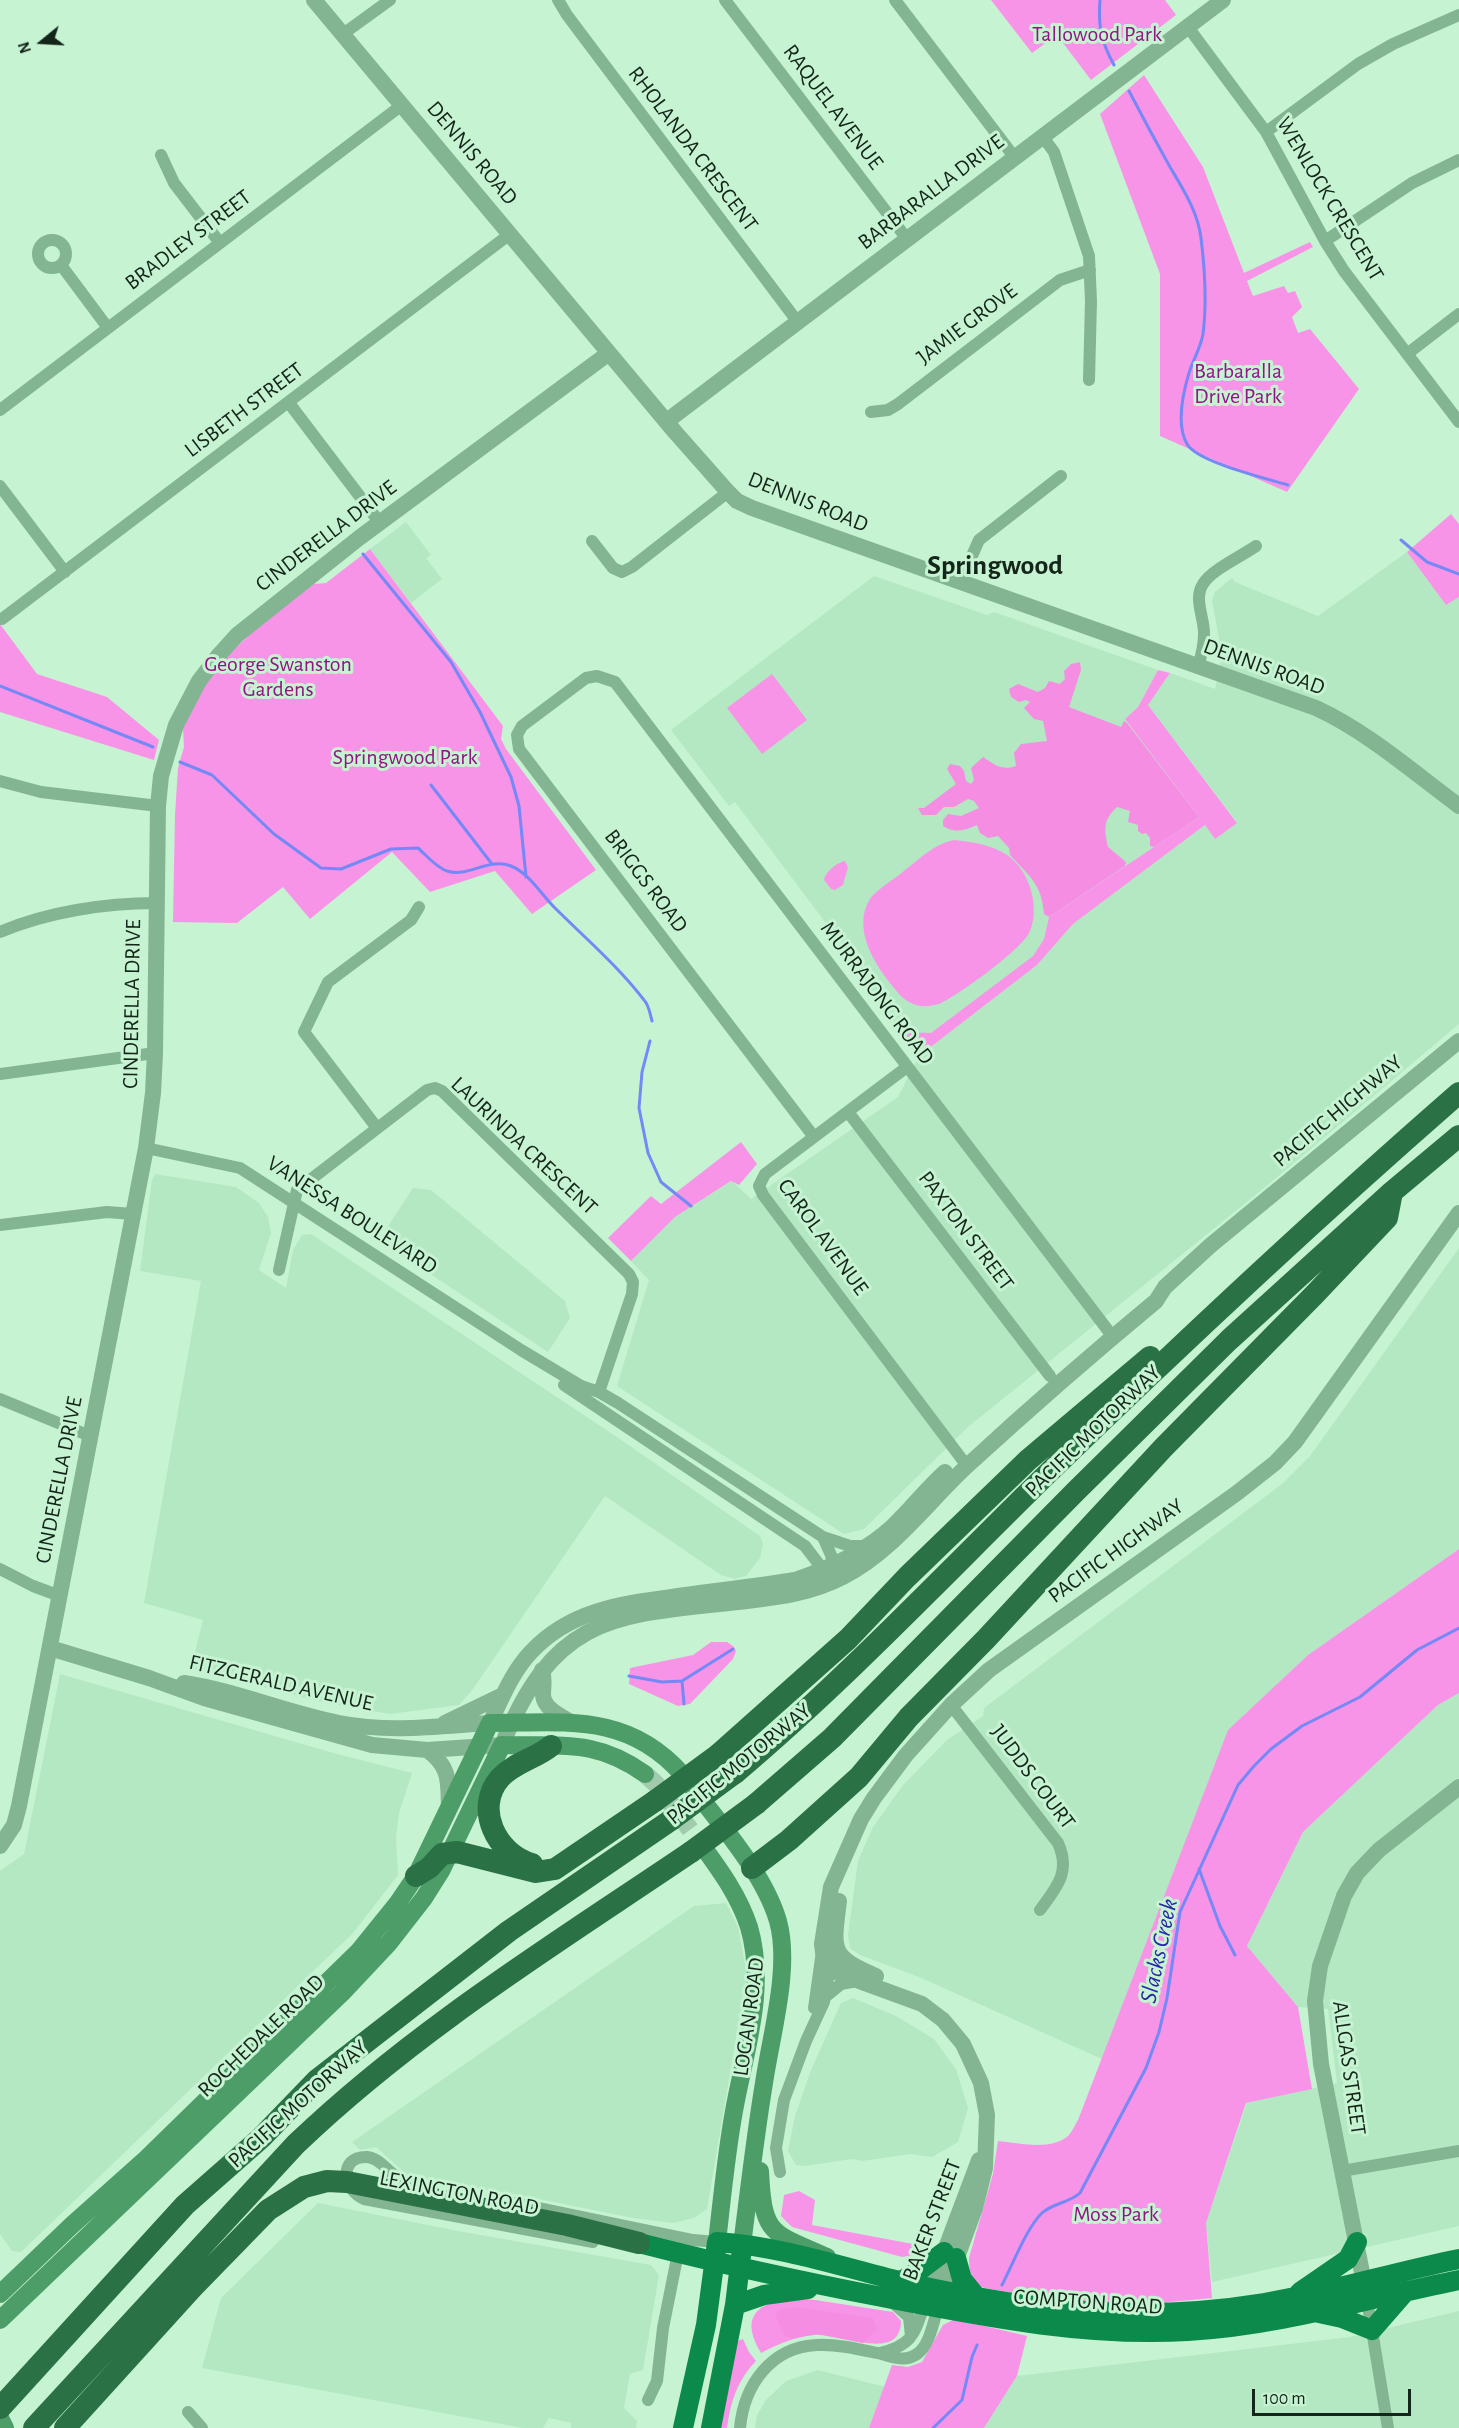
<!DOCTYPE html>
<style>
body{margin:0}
#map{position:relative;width:1459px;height:2428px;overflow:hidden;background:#c6f3d2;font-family:"Alegreya Sans",sans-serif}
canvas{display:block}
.north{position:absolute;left:12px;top:12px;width:60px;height:60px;-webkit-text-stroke:4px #c6f3d2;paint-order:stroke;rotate:252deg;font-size:16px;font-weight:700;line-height:24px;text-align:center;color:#142519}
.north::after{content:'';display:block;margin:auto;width:21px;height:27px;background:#142519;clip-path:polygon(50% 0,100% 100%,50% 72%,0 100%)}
.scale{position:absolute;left:1252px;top:2389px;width:159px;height:27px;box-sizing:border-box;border:3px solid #142519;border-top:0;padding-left:8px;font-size:18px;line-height:21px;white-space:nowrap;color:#142519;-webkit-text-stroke:4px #c6f3d2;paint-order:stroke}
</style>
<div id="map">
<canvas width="1459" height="2428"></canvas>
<div class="north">N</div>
<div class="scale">100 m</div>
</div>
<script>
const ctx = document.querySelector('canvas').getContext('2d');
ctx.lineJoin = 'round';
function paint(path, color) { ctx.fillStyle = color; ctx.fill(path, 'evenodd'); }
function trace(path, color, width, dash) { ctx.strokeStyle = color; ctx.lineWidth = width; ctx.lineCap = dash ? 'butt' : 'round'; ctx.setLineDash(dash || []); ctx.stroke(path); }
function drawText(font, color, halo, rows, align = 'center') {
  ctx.font = font + ' "Alegreya Sans",sans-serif'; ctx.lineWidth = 6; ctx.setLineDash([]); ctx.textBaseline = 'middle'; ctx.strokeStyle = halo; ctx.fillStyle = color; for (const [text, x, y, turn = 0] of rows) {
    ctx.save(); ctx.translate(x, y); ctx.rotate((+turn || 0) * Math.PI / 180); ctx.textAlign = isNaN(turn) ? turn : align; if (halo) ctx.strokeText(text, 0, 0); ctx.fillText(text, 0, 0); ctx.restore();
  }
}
const built = new Path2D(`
 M406,522L431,555L426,558L442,579L411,603L370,549Z
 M1407,552L1446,605L1459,597V1024L1263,1189L968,1427L864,1529L844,1534L617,1386L649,1280L631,1261L675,1217L732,1181L751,1199L898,1097L919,1056L1037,965L1073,924L1205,825L1237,822L1148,705L1170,673L1215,689L1222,655L1212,600L1215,592L1232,578L1235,582L1318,616Z
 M874,576L987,615L994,612L1158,670L1138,707L1125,719L1199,817L1049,917L1044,939L1033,956L931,1034L901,1032L844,958L849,954L735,802L729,806L671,730Z
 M155,1174L236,1187L259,1203L268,1217L271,1233L259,1270L286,1288L293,1250L302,1235L311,1234L614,1435L760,1536L763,1544L760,1558L746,1576L735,1579L721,1575L605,1496L473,1689L459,1705L390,1714L325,1703L191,1668L203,1620L144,1603L201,1281L140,1271L152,1180Z
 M413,1188L431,1190L565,1301L570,1318L548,1352L379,1240Z
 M1459,1248V1549L1308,1655L1229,1730L1102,2059L919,1977L860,1955L850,1948L848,1935L858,1861L873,1827L903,1785L947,1740L983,1716L984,1708L1282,1484L1310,1456Z
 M60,1674L337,1754L412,1773L399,1813L396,1837L398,1875L353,1933L21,2252L12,2251L0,2234V1871L24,1854Z
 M1459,1693V2226L1212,2282L1206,2223L1247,2103L1337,2083L1328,2009L1298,2007L1247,1946L1303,1832L1438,1705Z
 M726,1903L738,1927L747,1974L707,2209L694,2218L673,2223L633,2218L509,2193L429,2181L406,2174L376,2147L360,2150L352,2142L694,1906Z
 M853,1998L896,2016L934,2039L956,2069L968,2108L958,2142L932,2157L910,2154L862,2161L852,2159L805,2166L796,2165L788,2151L795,2116L811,2070L841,2003Z
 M318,2203L458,2231L651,2265L659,2275L643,2370L630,2374L624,2408L637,2421L636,2428H571V2423L549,2418L543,2428H523L202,2368L221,2298Z
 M1459,2311V2428H984L1017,2376L1350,2337Z
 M818,2370L886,2387L869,2428H755L757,2415L766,2400L786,2381Z`);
const green = new Path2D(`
 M991,0H1165L1176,15L1091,80L1057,35L1032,53Z
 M1144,75L1203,167L1244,273L1310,242L1313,247L1247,281L1253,296L1284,286L1288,293L1295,291L1302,307L1292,317L1298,333L1310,329L1359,389L1287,492L1160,436V274L1100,114Z
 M1451,514L1459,524V597L1446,605L1407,552Z
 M370,549L503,726L501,739L506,749L596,870L532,914L495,871L430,892L392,852L310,919L283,887L237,923L173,922L175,815L178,768L184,747L183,728L207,682L224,659L268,617L314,584L326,583Z
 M0,624L37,674L107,697L159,740L154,760L0,712Z
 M1158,670L1170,673L1148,705L1237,823L1215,839L1205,825L1073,924L1037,965L919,1056L901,1032L931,1033L1033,956L1044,939L1049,917L1199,817L1125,719L1138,707Z
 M772,674L807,720L762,754L727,708Z
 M954,840C971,842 987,844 1002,852C1028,865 1041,905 1030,931C1024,948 961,993 943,1002C938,1005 926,1007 921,1006C910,1005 901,997 895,989C876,967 851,929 870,899C876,890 896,878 905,870C921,858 934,844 954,840Z
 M845,861L848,867L843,885L835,890L831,889L824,880C825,872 838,862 845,861Z
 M741,1142L757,1164L739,1185L731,1181L675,1217L631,1261L608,1238L651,1196L661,1204Z
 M1459,1549V1693L1438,1705L1303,1832L1247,1946L1298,2007L1312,2089L1246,2103L1206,2223L1212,2298L1139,2305H1077L980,2287C971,2278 969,2271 969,2258L993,2174L998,2141C1019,2143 1051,2151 1068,2136C1072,2132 1075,2125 1078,2120L1228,1730L1308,1655Z
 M727,1642L733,1646L736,1651L733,1659L690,1704L678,1706L629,1684L630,1668L693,1655L711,1642Z
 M799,2191L815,2200L812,2225L918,2245L913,2255L902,2257L792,2227L781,2216L784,2195Z
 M786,2298L815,2300L893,2312L901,2321C901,2364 838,2332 814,2335C794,2337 778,2344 761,2353C742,2321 752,2306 786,2298Z
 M955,2319L1027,2336L1017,2376L984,2428H869L892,2365L908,2367L922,2362L943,2325Z
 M743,2339L749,2352L756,2361C737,2381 731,2401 727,2428H720L737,2341Z`);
const forest = new Path2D(`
 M1080,662L1081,670L1069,707L1121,727L1124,721L1127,723L1199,817L1154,847L1150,846V838L1146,833L1142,834L1138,831V825L1128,822L1130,811L1117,807C1103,820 1104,829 1108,847L1126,862L1125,866L1049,917L1044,914C1042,884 1029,876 1010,855L1009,848L998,836L988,838L980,833L977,825C966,830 955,834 943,826V820L948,814L961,816L979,808L974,801L968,799L954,807H944L936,815H922L918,808H924L956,784L947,769L950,764L960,766L964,771L966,781L971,784L974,780L971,768L983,757C995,765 1002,771 1016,766L1014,753L1021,744L1047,741L1043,721L1034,719L1024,708L1030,702L1026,700L1019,702L1011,697L1009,689L1018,684L1038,692L1045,688L1049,681L1060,684L1065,679L1064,671L1071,664Z
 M795,2307L873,2318L877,2330L863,2343L817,2334L794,2338L785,2336L775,2315L781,2309Z`);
const stream = new Path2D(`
 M1100,0C1098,27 1101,41 1114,65
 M1129,91C1142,116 1156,142 1170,167C1183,189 1198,212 1201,238C1205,270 1207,302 1203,334C1201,347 1193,360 1189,373C1183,393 1176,425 1187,444C1197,462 1268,479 1288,485
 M1401,540L1427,562L1459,574
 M363,554L451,662L480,712L511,777L519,806L526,877
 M0,686L153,747
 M180,762L212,775L274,834L321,868L341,869L391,849L418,848C426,855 437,868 447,871C468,878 489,857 511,866C530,874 540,893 554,907C584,937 618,966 644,1000C649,1005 650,1014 652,1021
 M431,785L492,864
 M650,1041L642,1072L639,1108L648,1153L661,1182L691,1206
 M629,1676L662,1682L682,1681L733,1649
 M682,1681L684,1704
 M1199,1869L1220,1926L1235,1955
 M1002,2285C1012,2266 1027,2227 1042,2213C1053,2203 1069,2203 1080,2193L1146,2068L1159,2032L1167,1998L1180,1912L1238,1785L1254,1766L1271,1749L1302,1726L1360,1697L1417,1650L1459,1628
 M933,2428L962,2400L972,2357L977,2345`);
const secondaryTunnel = new Path2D(`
 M645,1774L656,1784L701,1844`);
const minor = new Path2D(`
 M558,0L567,15L797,321
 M725,0L907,239
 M895,0L1015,158
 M1188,27L1266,132L1325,241L1344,271L1459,422
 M343,34L390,0
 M1266,132L1358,64L1393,44L1459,15
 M1043,137L1054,152L1089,256L1091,301L1089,380
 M161,155L174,183L220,243
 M38 254a14 14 0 1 1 28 0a14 14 0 1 1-28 0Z
 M1325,241L1412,183L1459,160
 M61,265L108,328
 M1407,354L1459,314
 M289,403L380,523
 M0,410L402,105
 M871,412L888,410L898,404L1060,280L1090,270
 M0,486L65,572
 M592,541L613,568L622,572L632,567L728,492
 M960,583L979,540L1061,476
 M2,619L510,234
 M1198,667C1201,657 1204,646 1204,635C1205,619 1193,599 1203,584C1211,570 1242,556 1256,546
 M0,781L41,792L158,806
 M0,932C47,912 105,903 156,903
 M907,1067L765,1174L759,1186L763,1195L967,1466
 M0,1074L155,1053
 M848,1112L1050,1376
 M377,1128L304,1032L328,982L411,920L419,907
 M814,1137L519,749L517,735L522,726L586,678L597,676L615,682L1113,1337
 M146,1148L240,1168L521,1350L581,1386L599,1392L618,1403L823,1537L850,1546H867
 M0,1225L107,1212L133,1214
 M279,1270L297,1190L427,1090L435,1088L442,1091L629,1274L633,1282L632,1294L599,1392
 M564,1385L805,1546L824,1571
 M0,1399L90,1436
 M823,1537L831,1555L834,1573
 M0,1569L33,1586L60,1596
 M951,1705L1058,1843C1071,1872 1057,1887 1040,1910
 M825,1997L841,1984L857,1981
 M814,2008L822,1951
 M1342,2171L1459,2151
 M780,2172L776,2148L784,2100L806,2041L824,2002L831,1961
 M424,2186C415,2184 405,2182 397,2177C387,2171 379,2157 366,2157C338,2157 343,2190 364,2199L593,2242
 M515,2203L693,2240L717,2242
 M1367,2300L1388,2428
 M892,2302L909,2317L911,2336
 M880,2353C912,2345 914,2335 924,2306
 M648,2400L657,2381L663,2328L678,2253
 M188,2412L202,2428
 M740,2428C744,2385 771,2347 817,2345C837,2344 858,2349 877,2353C891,2356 904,2363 917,2354C930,2345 933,2322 938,2308`);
const tertiary = new Path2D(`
 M314,0L675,432L728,492L737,501L752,508L1316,708C1368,732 1413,772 1459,806
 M667,421L1223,0
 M50,1648L149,1678L204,1698L372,1745L427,1750L502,1745C557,1610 617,1616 747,1601C781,1597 812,1593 843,1577C893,1551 927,1503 968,1465C1029,1409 1092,1354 1156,1301L1165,1287L1211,1245L1459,1041
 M542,1670C545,1679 543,1686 543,1695C544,1709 561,1716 571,1722
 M184,1683C237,1691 287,1713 339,1723C390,1733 440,1726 490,1723C502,1698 512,1672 531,1652C573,1607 629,1603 686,1595C722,1590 759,1586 795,1580C830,1568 865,1552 893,1526C911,1509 926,1489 945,1472
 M445,1723L503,1695
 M427,1750C451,1767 448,1782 449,1809
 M0,1846L14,1825L19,1806L146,1148L153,1093L155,1053L158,806L161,776L176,725L199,681L218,656L237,635L359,538L609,353
 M839,1901C833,1950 829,1956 876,1976
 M1366,2293L1321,2064L1315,2001L1320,1966L1344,1896L1357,1873L1379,1850L1459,1787
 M927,2298L979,2160
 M941,2301L975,2208L985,2168L987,2115L981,2083L963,2044L943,2020L922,2004L840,1974L828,1964L823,1952L822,1944L831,1887L861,1819L874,1798L906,1755L951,1705L989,1670L1237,1493L1275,1463L1295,1442L1459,1213`);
const secondary = new Path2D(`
 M701,1844C720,1870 739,1896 749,1927C767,1989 745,2050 734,2111C726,2155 722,2199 717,2242
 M760,2171C763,2236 771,2232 827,2257
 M0,2294L72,2225L146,2159L359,1951L397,1904L416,1876L490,1723C565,1723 627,1712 682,1774C714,1817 763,1870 778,1921C791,1968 771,2035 764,2083C755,2137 749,2191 742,2245
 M0,2320L342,1993L389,1943L424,1898L441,1871L502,1745C561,1747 594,1738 645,1774
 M0,2418L5,2428`);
const primary = new Path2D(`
 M639,2243C721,2264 804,2282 887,2298C986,2317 1086,2337 1188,2331C1280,2326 1369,2298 1459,2280
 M956,2258L962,2279L975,2295
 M901,2281L920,2270L944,2252
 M1300,2292L1348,2259L1357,2242
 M735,2305L764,2295L808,2289
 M1319,2313L1342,2318L1372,2330L1406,2291
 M683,2428L706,2325L717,2242C778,2246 839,2266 899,2281C945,2292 994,2301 1042,2307C1116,2316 1190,2315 1264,2303C1330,2292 1394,2272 1459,2259
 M711,2428L735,2305L741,2256`);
const motorway = new Path2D(`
 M719,1754L848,1639L907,1577L1028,1460L1150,1357
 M735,1773C845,1680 943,1576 1045,1476C1180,1345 1318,1216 1459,1093
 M756,1804L832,1738L1076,1491L1229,1340L1392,1192L1459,1136
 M532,1864C496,1854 474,1808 500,1778C515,1762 535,1759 551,1746
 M752,1868L789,1840L859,1777L909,1717L986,1639L1164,1447L1314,1295L1387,1218L1392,1192
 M416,1876L429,1868L442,1854L457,1852L536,1872L555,1869L655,1801
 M0,2408L185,2205L261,2138L317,2080L509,1931L671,1820
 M34,2428L296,2144C415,2030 555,1944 691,1852
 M65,2428L192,2288L268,2210L304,2187L327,2181L347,2182L567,2225L639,2243`);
const motorwayBridge = new Path2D(`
 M655,1801L719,1754
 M671,1820L735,1773
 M691,1852L756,1804`);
const parkNames = [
 ["Tallowood Park",1097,34],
 ["Barbaralla",1238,371],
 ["Drive Park",1238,396],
 ["George Swanston",278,664],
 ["Gardens",278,689],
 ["Springwood Park",405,757],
 ["Moss Park",1116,2214]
];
const streetNames = [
 ["RAQUEL AVENUE",833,107,53],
 ["RHOLANDA CRESCENT",693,149,53],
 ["DENNIS ROAD",472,153,50],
 ["BARBARALLA DRIVE",931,192,-37],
 ["WENLOCK CRESCENT",1330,199,59],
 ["BRADLEY STREET",188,240,-37],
 ["JAMIE GROVE",967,324,-37],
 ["LISBETH STREET",244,410,-37],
 ["DENNIS ROAD",808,502,22],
 ["CINDERELLA DRIVE",326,536,-37],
 ["DENNIS ROAD",1264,667,20],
 ["BRIGGS ROAD",646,881,53],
 ["MURRAJONG ROAD",877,993,53],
 ["CINDERELLA DRIVE",132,1004,-89],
 ["PACIFIC HIGHWAY",1338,1111,-40],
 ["LAURINDA CRESCENT",524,1146,43],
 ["VANESSA BOULEVARD",352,1215,33],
 ["PAXTON STREET",966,1231,53],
 ["CAROL AVENUE",823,1237,54],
 ["PACIFIC MOTORWAY",1093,1431,-44],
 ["CINDERELLA DRIVE",59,1480,-79],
 ["PACIFIC HIGHWAY",1116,1551,-36],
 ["FITZGERALD AVENUE",281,1683,13],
 ["PACIFIC MOTORWAY",739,1764,-39],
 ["JUDDS COURT",1033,1777,53],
 ["LOGAN ROAD",749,2017,-82],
 ["ROCHEDALE ROAD",261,2036,-44],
 ["ALLGAS STREET",1349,2068,82],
 ["PACIFIC MOTORWAY",298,2104,-42],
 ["LEXINGTON ROAD",459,2193,11],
 ["BAKER STREET",932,2220,-69],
 ["COMPTON ROAD",1088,2302,4]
];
const waterNames = [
 ["Slacks Creek",1159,1951,-78]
];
const districtNames = [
 ["Springwood",995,566]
];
paint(built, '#b4e8c3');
paint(green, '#f894e7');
paint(forest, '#f58de3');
trace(stream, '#7488f6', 3);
trace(secondaryTunnel, '#a2caad', 18, [18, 9]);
trace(minor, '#84b592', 12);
trace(tertiary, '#84b592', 16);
trace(secondary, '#4d9d69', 18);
trace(primary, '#0b8a4b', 20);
trace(motorway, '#2b7146', 22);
trace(motorwayBridge, '#2b7146', 22);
drawText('22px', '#911384', '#c6f3d2', parkNames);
drawText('22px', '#142519', '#c6f3d2', streetNames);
drawText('italic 24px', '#2b27a6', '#c6f3d2', waterNames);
drawText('bold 28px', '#142519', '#c6f3d2', districtNames);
</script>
